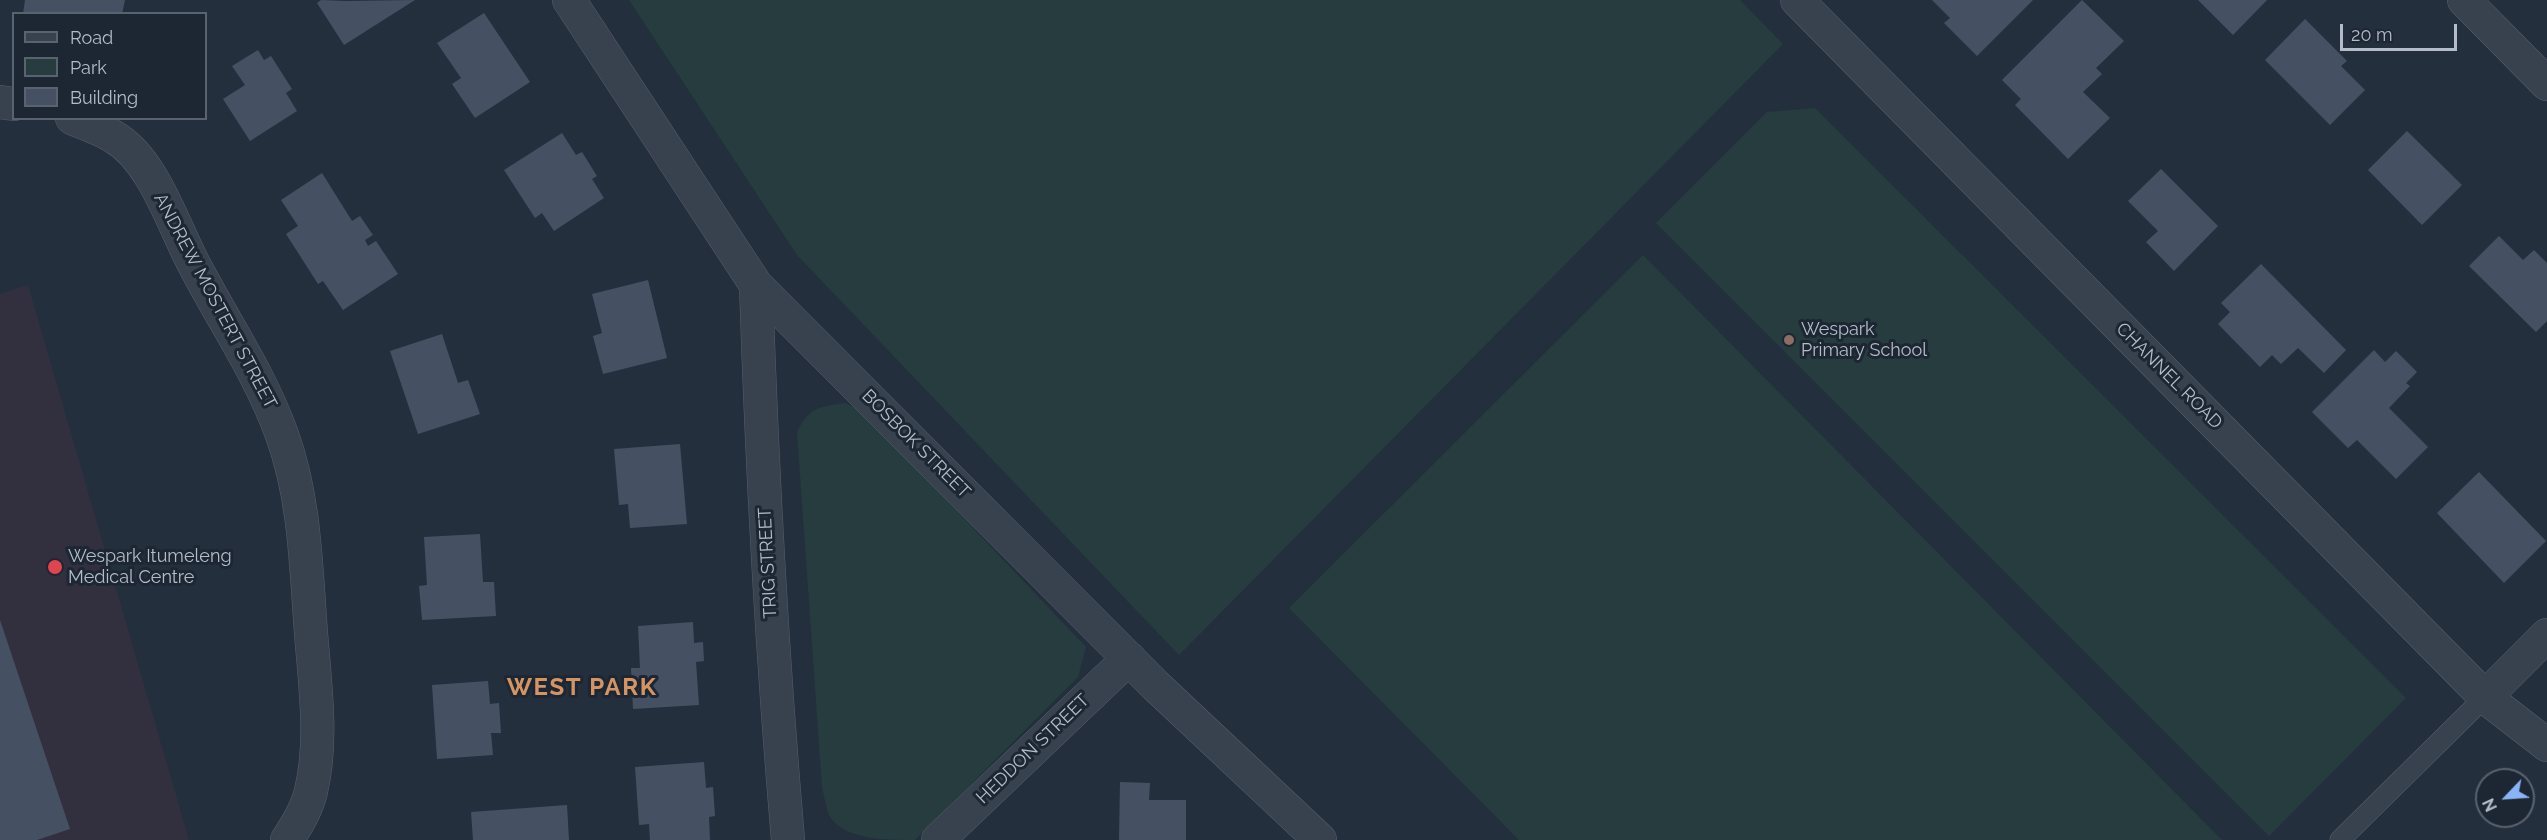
<!DOCTYPE html>
<style>
body{margin:0}
#map{position:relative;width:2547px;height:840px;overflow:hidden;background:#242f3e;font-family:Raleway,sans-serif}
canvas{display:block}
.legend{position:absolute;left:12px;top:12px;width:195px;height:108px;box-sizing:border-box;background:#1d2633;border:2px solid #59626f;margin:0;padding:8px 10px;list-style:none;font-size:18px;color:#b4bcc9}
.legend li{display:flex;align-items:center;gap:12px;height:30px}
.legend b{width:30px;border:2px solid #59626f}
.north{position:absolute;left:2475px;top:768px;width:60px;height:60px;box-sizing:border-box;background:#1d2633;border:2px solid #59626f;border-radius:50%;rotate:245deg;font-size:16px;font-weight:700;line-height:24px;text-align:center;color:#b4bcc9}
.north::after{content:'';display:block;margin:auto;width:21px;height:27px;background:#8ab4f8;clip-path:polygon(50% 0,100% 100%,50% 72%,0 100%)}
.scale{position:absolute;left:2340px;top:24px;width:117px;height:27px;box-sizing:border-box;border:3px solid #b4bcc9;border-top:0;padding-left:8px;font-size:18px;line-height:21px;white-space:nowrap;color:#b4bcc9;-webkit-text-stroke:4px #1d2633;paint-order:stroke}
</style>
<div id="map">
<canvas width="2547" height="840"></canvas>
<ul class="legend">
<li><b style="height:8px;background:#38414e"></b>Road</li>
<li><b style="height:16px;background:#263c3f"></b>Park</li>
<li><b style="height:16px;background:#455162"></b>Building</li>
</ul>
<div class="north">N</div>
<div class="scale">20 m</div>
</div>
<script>
const ctx = document.querySelector('canvas').getContext('2d');
ctx.lineJoin = 'round';
function paint(path, color) { ctx.fillStyle = color; ctx.fill(path, 'evenodd'); }
function trace(path, color, width, dash) { ctx.strokeStyle = color; ctx.lineWidth = width; ctx.lineCap = dash ? 'butt' : 'round'; ctx.setLineDash(dash || []); ctx.stroke(path); }
function drawText(font, color, halo, rows, align = 'center') {
  ctx.font = font + ' Raleway,sans-serif'; ctx.lineWidth = 6; ctx.setLineDash([]); ctx.textBaseline = 'middle'; ctx.strokeStyle = halo; ctx.fillStyle = color; for (const [text, x, y, turn = 0] of rows) {
    ctx.save(); ctx.translate(x, y); ctx.rotate((+turn || 0) * Math.PI / 180); ctx.textAlign = isNaN(turn) ? turn : align; if (halo) ctx.strokeText(text, 0, 0); ctx.fillText(text, 0, 0); ctx.restore();
  }
}
const medical = new Path2D(`
 M28,285L189,840H0V294Z`);
const green = new Path2D(`
 M629,0H1740L1783,44L1179,655L797,255Z
 M1815,108L2406,698L2269,836L1656,223L1767,112Z
 M1643,255L2222,840H1519L1289,608Z
 M845,403L861,410L1086,647L1078,677L915,840C886,840 843,840 829,815C826,807 824,796 822,787L797,432C809,407 819,407 845,403Z`);
const building = new Path2D(`
 M25,0H125L122,14H23Z
 M321,0L346,1L415,0L344,45L317,3Z
 M1932,0H2033L1977,56L1944,23L1950,18Z
 M2082,0L2124,41L2096,68L2102,74L2083,92L2110,118L2068,159L2015,105L2021,99L2002,80Z
 M2198,0H2267L2233,35Z
 M484,13L530,82L475,118L452,84L461,78L437,43Z
 M2305,19L2347,61L2341,66L2365,90L2330,125L2265,60Z
 M258,50L264,60L271,56L292,89L286,93L297,111L250,141L223,99L245,85L232,66Z
 M2407,131L2462,185L2422,225L2368,170Z
 M562,133L576,155L582,152L597,176L592,179L604,198L554,231L542,213L535,218L504,170Z
 M2161,169L2218,226L2174,271L2146,242L2158,231L2128,201Z
 M322,173L352,221L360,216L373,235L365,240L368,246L376,241L398,274L343,310L323,281L318,284L286,234L298,226L281,200Z
 M2499,236L2523,260L2534,250L2547,263V321L2536,332L2469,266Z
 M2261,264L2346,350L2324,373L2298,348L2281,364L2272,355L2260,367L2218,324L2230,312L2221,303Z
 M648,280L667,358L603,374L593,336L602,333L592,294Z
 M442,334L458,383L468,380L480,414L418,434L390,351Z
 M2374,350L2385,362L2396,351L2417,372L2406,383L2410,386L2389,408L2428,447L2396,479L2357,440L2348,448L2312,412Z
 M680,444L687,524L630,528L628,504L619,505L614,449Z
 M2479,472L2546,541L2504,583L2437,513Z
 M480,534L483,582H494L496,616L422,620L419,586L427,585L424,537Z
 M0,620L70,829L37,840H0Z
 M693,622L694,643L703,642L704,661L696,662L699,705L633,709L631,668H640L638,626Z
 M488,681L490,704L499,703L501,733H491L493,755L437,759L432,685Z
 M704,762L706,788L713,787L715,816L709,817L710,840H650L649,824L639,825L635,767Z
 M1120,782L1150,783L1149,800H1186V840H1119Z
 M567,805L569,840H473L471,812Z`);
const lane = new Path2D(`
 M2340,840L2485,697`);
const street = new Path2D(`
 M569,0L756,285L1155,685L1320,840
 M1797,0L2485,697L2547,745
 M2464,0L2547,84
 M0,102L14,104
 M72,118C86,124 101,129 114,137C155,161 174,229 197,270C226,325 261,376 282,435C305,498 306,567 311,633C315,684 323,741 311,791C307,809 297,825 287,840
 M756,285C762,470 772,655 788,840
 M2485,697L2547,635
 M938,840L1129,658`);
const markers = [
 [1789,340,6,"#8d6e63"],
 [55,567,8,"#e0444e"]
];
const streetNames = [
 ["ANDREW MOSTERT STREET",215,301,62],
 ["CHANNEL ROAD",2169,376,45],
 ["BOSBOK STREET",916,444,45],
 ["TRIG STREET",768,563,-93],
 ["HEDDON STREET",1033,749,-44]
];
const poiNames = [
 ["Wespark",1801,330],
 ["Primary School",1801,351],
 ["Wespark Itumeleng",68,557],
 ["Medical Centre",68,578]
];
const districtNames = [
 ["WEST PARK",582,688]
];
paint(medical, '#32303f');
paint(green, '#263c3f');
paint(building, '#455162');
trace(lane, '#565f6c', 21);
trace(street, '#565f6c', 34);
trace(lane, '#38414e', 20);
trace(street, '#38414e', 33);
for (const [x, y, r, color] of markers) { const dot = new Path2D(); dot.arc(x, y, r, 0, 2 * Math.PI); ctx.fillStyle = color; ctx.fill(dot); trace(dot, '#1d2633', 2); }
drawText('18px', '#b4bcc9', '#1d2633', streetNames);
drawText('18px', '#b4bcc9', '#1d2633', poiNames, 'left');
ctx.letterSpacing = '1.5px';
drawText('bold 24px', '#d59563', '#1d2633', districtNames);
ctx.letterSpacing = '0px';
</script>
